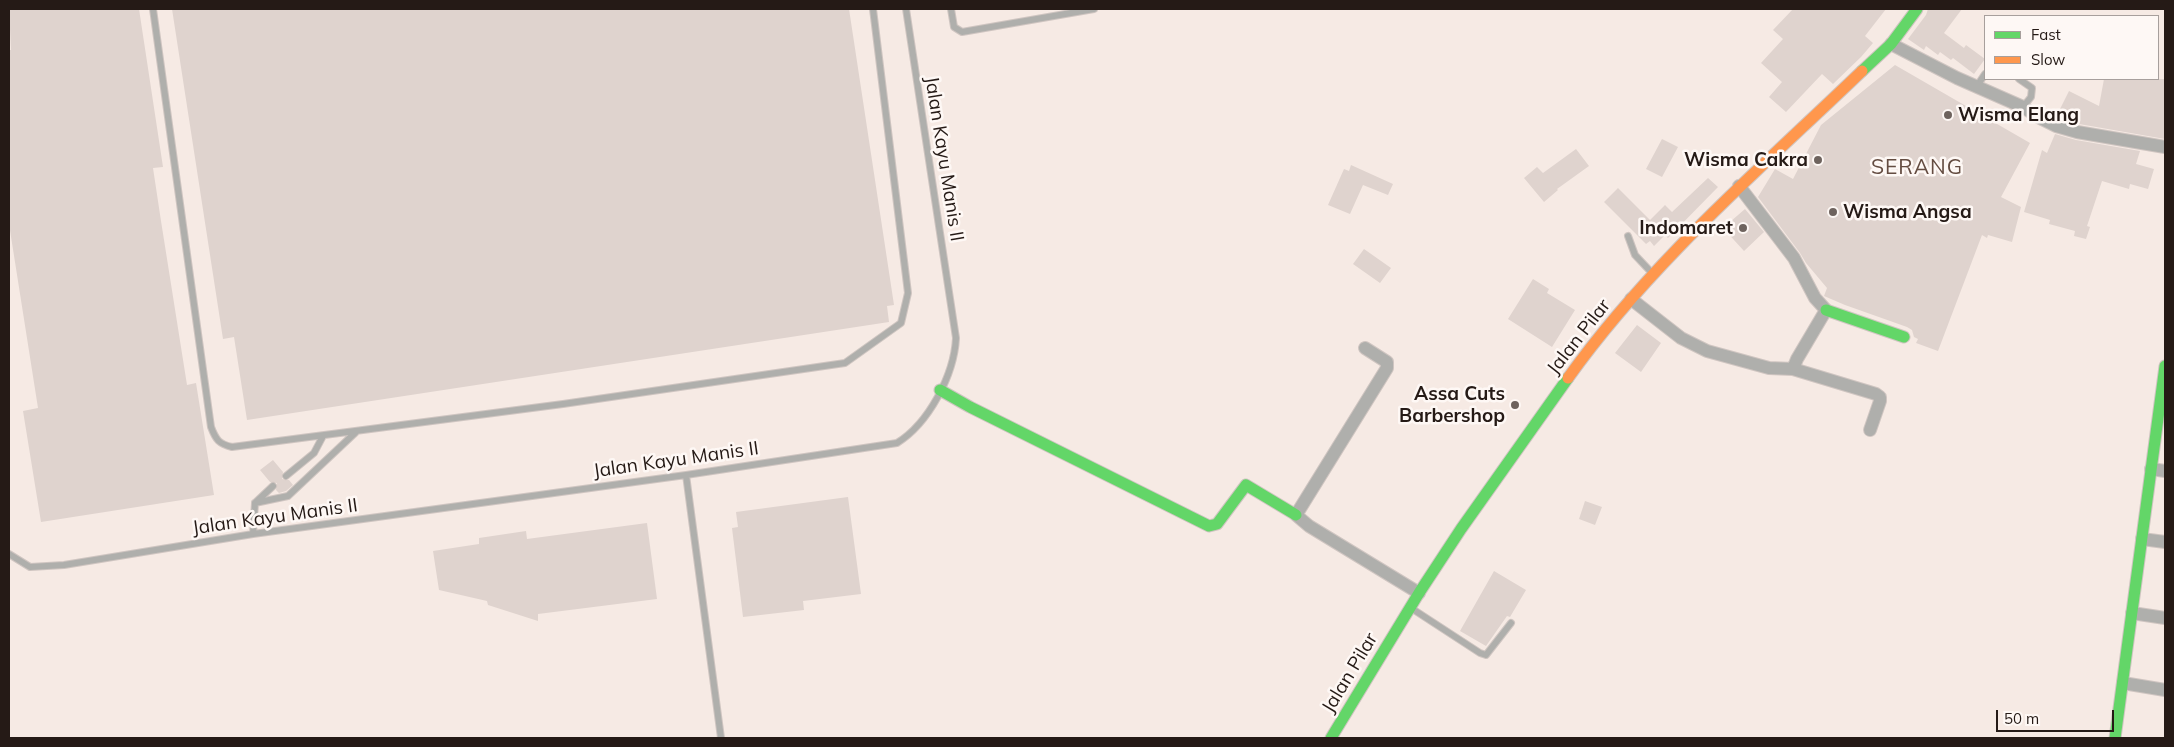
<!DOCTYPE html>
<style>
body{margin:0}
#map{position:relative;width:2174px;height:747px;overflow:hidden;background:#f6eae4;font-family:Mulish,sans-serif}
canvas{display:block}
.frame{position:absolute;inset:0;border:10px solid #251a16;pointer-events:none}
.legend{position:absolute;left:1984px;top:15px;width:175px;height:65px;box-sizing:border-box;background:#fef8f5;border:1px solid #a79f9c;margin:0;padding:6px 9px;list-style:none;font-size:15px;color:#251a16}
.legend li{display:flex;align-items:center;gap:10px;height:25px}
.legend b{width:25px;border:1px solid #a79f9c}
.scale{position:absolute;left:1996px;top:710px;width:118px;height:22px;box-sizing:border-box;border:2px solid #251a16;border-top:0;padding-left:6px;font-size:15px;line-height:18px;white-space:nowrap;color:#251a16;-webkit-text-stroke:4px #fef8f5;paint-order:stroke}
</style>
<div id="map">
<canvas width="2174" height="747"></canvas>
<div class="frame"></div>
<ul class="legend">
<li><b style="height:6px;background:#63d668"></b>Fast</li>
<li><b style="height:6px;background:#ff974d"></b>Slow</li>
</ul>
<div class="scale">50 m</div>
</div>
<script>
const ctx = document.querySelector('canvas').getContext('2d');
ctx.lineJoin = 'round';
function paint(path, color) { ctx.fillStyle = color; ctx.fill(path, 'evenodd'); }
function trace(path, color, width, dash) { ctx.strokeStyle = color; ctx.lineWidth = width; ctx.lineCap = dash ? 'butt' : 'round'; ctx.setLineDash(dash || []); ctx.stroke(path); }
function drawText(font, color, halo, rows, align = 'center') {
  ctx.font = font + ' Mulish,sans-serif'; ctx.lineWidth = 5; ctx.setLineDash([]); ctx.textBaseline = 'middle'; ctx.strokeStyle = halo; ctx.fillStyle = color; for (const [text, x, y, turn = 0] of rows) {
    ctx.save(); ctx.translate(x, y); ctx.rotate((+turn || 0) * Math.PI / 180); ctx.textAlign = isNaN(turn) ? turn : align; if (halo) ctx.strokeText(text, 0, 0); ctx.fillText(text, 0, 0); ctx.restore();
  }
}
const building = new Path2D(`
 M9,9H139L163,167L153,168L161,221L187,385L196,383L214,495L41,522L23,411L38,408L9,224V50H11Z
 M172,9H849L894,305L887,306L889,322L247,420L234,337L223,339Z
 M1793,9H1886L1865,36L1873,43L1861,57L1833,84L1822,74L1786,112L1769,97L1782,82L1761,63L1783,39L1773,30Z
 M1928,9H1962L1944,33L1964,48L1966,45L1985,59L1974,74L1953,58L1951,60L1940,52L1938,55L1926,46L1924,50L1908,39L1926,15Z
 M1895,65L2030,143L2001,197L2021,207L2012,242L1988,235L1987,238L1982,235L1938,351L1916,343L1918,339L1914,337L1912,330L1907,327L1845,305L1824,296L1827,288L1806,263L1800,253L1758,197L1775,169L1793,179L1821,125Z
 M2104,79H2165V139L2079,124L2061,119L2063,113L2059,111L2069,91L2099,106Z
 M2055,134L2076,140L2140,151L2136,164L2154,169L2148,189L2130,184L2129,189L2102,181L2087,226L2090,227L2086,239L2074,236L2075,231L2049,224L2050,220L2024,212L2042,150L2047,153Z
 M1662,139L1678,147L1662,177L1646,169Z
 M1576,149L1589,166L1557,189L1558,190L1544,202L1524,178L1537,167L1543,173Z
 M1351,165L1393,184L1388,195L1363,185L1350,214L1328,205L1344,169L1349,171Z
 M1708,178L1718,187L1668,238L1665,235L1654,246L1650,241L1646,244L1604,202L1618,188L1650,220L1665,205L1672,212Z
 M1745,209L1764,232L1744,251L1723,228Z
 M1364,249L1391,268L1380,283L1353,264Z
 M1533,279L1549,289L1547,293L1575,310L1552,347L1508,319Z
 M1637,325L1661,343L1641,372L1615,353Z
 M273,460L283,472L282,479L289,480L293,485L286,491L279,493L276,490L277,483L270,482L260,470Z
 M848,497L861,594L803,601L804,610L743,617L732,528L738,527L736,512Z
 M1585,501L1602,507L1595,525L1579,519Z
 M647,523L657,599L538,614V621L488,605L487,601L439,590L433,551L479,544V538L526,531L527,539Z
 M1494,571L1526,590L1510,617L1507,616L1486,646L1460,631Z`);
const lane = new Path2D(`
 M153,9L211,427C216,440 219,444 232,447L563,404L845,363L901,323L908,293L873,9
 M951,9L954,27L962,32L1094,9
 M2019,79L2032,88L2031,97L2023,107
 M1977,86L1985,74
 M1628,236L1635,255L1652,273
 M686,475L721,738
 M286,476L314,453L323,436
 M255,503L288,496L356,432
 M253,534L255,503L273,486
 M9,554L30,567L64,565L253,534L686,475L897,443C929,423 954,375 956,338L906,9
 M1411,608L1480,653L1486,655L1511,623`);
const street = new Path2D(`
 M1891,44L1957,78L2023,107L2038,117L2056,126L2077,132L2165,147
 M1739,186L1794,258L1815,298L1826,310L1797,359L1793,369
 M1631,299L1681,338L1707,351L1769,368L1793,369L1876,394L1880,397V401L1870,430
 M1365,348L1387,362V368L1296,515L1309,526L1419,593
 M2151,469L2165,471
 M2142,539L2165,542
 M2132,613L2165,618
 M2123,683L2165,690`);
const fast = new Path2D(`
 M1862,71L1891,44L1917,9
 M1826,310L1904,337
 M940,390L970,407L1209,526L1217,524L1246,485L1296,515
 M1331,738L1419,593L1461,529L1568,378
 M2115,738L2165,366`);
const slow = new Path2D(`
 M1568,378C1651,262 1760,169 1862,71`);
const markers = [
 [1948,115,5,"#6e635e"],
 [1818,160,5,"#6e635e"],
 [1833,212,5,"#6e635e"],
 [1743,228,5,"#6e635e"],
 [1515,405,5,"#6e635e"]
];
const poiNames = [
 ["Wisma Elang",1958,115,"left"],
 ["Wisma Cakra",1808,160],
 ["Wisma Angsa",1843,212,"left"],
 ["Indomaret",1733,228],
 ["Assa Cuts",1505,394],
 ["Barbershop",1505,416]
];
const streetNames = [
 ["Jalan Kayu Manis II",944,159,81],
 ["Jalan Pilar",1579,337,-52],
 ["Jalan Kayu Manis II",676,460,-8],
 ["Jalan Kayu Manis II",275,517,-8],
 ["Jalan Pilar",1350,673,-59]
];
const quarterNames = [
 ["SERANG",1917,168]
];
paint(building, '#dfd3ce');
trace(lane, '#cfc5c1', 8);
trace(street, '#cfc5c1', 14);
trace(fast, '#cfc5c1', 13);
trace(slow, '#cfc5c1', 13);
trace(lane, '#afafac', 6);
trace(street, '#afafac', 12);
trace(fast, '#63d668', 11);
trace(slow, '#ff974d', 11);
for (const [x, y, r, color] of markers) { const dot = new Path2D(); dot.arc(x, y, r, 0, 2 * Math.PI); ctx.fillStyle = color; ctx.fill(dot); trace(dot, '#fef8f5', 2); }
drawText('bold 19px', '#251a16', '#fef8f5', poiNames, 'right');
drawText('19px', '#251a16', '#fef8f5', streetNames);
ctx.letterSpacing = '1px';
drawText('21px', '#644c41', '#fef8f5', quarterNames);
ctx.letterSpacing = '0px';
</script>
